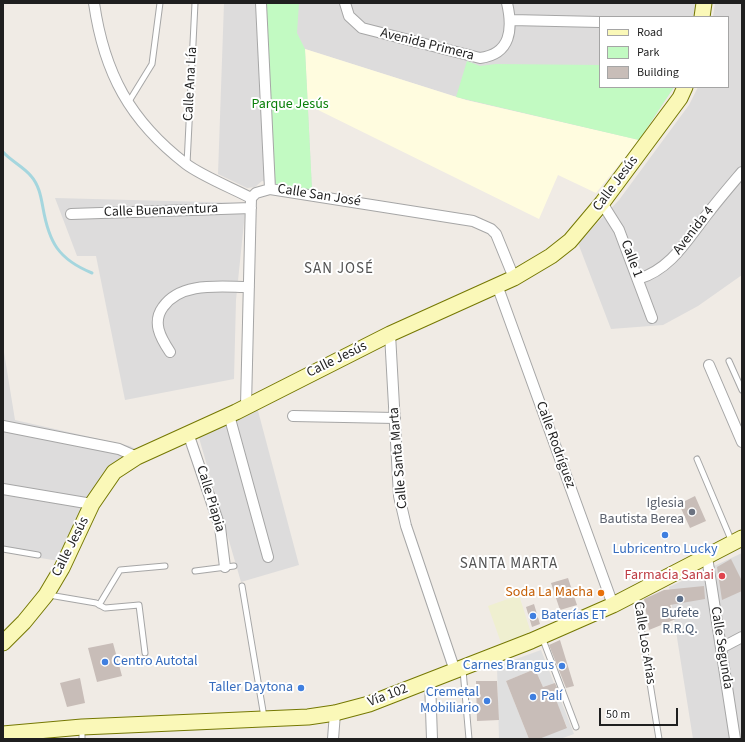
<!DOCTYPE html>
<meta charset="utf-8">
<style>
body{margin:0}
#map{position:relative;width:745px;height:742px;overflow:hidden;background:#f0ebe5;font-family:"Source Sans 3",sans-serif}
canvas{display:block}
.frame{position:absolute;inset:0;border:4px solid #1f1f1f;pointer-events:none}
.legend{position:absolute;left:599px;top:16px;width:130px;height:72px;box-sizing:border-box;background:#fff;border:1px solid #a5a5a5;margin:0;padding:5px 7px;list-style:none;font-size:12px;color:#1f1f1f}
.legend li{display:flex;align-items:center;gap:8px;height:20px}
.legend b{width:20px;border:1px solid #a5a5a5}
.scale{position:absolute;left:599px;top:708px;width:79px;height:18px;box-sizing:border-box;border:2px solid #1f1f1f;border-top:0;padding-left:5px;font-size:12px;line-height:14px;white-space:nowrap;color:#1f1f1f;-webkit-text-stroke:3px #fff;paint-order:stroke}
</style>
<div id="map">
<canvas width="745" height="742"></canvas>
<div class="frame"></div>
<ul class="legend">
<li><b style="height:5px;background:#faf8b8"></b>Road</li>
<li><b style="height:11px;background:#c2fac2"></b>Park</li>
<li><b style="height:11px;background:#c8bdb8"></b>Building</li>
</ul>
<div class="scale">50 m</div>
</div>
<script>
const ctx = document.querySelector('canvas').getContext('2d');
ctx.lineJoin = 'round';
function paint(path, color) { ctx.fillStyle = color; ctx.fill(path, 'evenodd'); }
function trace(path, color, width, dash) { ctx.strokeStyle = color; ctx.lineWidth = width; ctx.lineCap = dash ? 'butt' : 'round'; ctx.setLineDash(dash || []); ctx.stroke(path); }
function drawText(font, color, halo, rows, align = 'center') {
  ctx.font = font + ' "Source Sans 3",sans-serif'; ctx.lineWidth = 4; ctx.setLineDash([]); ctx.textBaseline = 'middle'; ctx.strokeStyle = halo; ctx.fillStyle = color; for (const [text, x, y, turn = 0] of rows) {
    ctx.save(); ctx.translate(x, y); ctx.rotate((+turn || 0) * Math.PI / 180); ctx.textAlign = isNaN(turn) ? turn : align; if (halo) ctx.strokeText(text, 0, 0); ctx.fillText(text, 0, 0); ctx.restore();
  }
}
const residential = new Path2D(`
 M224,3H697L694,17H600V87H674L639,140L466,100L305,49L312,190L262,181L255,187L247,188L218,174Z
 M715,3H742V275L698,306L663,325L611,329L578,243L619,200L689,105L698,87H728V17H713Z
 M55,198L246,203L236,300L234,379L125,400L96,256H77Z
 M3,346L15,420L130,446L136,449L59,561L3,552Z
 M257,407L299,565L241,582L199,438Z
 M742,553V739H693L669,587Z`);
const education = new Path2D(`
 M305,49L466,100L639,140L596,193L558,175L539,219L308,105Z`);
const farmland = new Path2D(`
 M519,595L531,633L501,643L488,606Z`);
const park = new Path2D(`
 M266,3H299L297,33L305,49L312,190L276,184L275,179Z
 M467,61L480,66L496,64L600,65V87H674L639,140L456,97Z`);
const parking = new Path2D(`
 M541,650L574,734L560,739H539L567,727L549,685L543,687L535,669L506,681L529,739H499L497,666Z`);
const stream = new Path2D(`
 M3,152C11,161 24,167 31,176C39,185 41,197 43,208C49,242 58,259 92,273`);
const building = new Path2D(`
 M695,496L706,521L690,528L679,504Z
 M731,559L742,581V591L722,600L717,567Z
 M568,578L577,605L560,610L551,583Z
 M704,586L705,599L670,605L676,619L649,630L644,599L664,590Z
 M534,604L540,624L532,627L526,607Z
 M560,640L574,686L566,688L549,645Z
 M113,643L122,676L97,682L88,648Z
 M535,669L543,687L555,683L558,690L553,692L567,728L539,739H529L506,681Z
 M80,678L85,703L67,707L60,683Z
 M476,681H497L499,720L477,721Z`);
const lane = new Path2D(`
 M128,103L152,64L160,3
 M187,164L195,3
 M729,361L742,390
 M697,459L732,542
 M3,549L38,555
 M195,571L234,566
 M242,586L264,717
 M49,595L96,603L105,608L139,605L145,653
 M636,596L659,739
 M99,605L120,570L165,566
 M542,637L576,727
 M463,670L469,739
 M82,739V728`);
const street = new Path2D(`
 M94,3C104,73 130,121 186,164C202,176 232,188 251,198
 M261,3L270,189
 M345,3L349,16L362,28L480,58C511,54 513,29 507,3
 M511,20L600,22
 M602,203L619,230L652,318
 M71,214L251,208
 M638,279C672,269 688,238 709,212C719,199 731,185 742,172
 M497,285L613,605
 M390,334L399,496L406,526L455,671
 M170,352C160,337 152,322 163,307C181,281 221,287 249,287
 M709,365L742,442
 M246,405L251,198L256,193L270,189L473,221L491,229L496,234L514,278
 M229,415L268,557
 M293,416L395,418
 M3,426L119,449L137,457
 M188,433L220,527L225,567
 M3,489L92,504
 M707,557L735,739
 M721,648L742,637
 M430,680L432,739
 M333,739L335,713`);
const secondary = new Path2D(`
 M702,17L704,3
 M3,643L24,622L46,595L62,568L92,504L114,472L137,457L236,412L390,334L514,278L551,256L570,241L602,203L680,98L685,87
 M3,734L82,727L308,717L335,713L369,704L531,641L613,605L742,538`);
const markers = [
 [692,512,4,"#6b7280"],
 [665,535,4,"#3f7fe0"],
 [722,576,4,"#e0444e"],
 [601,593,4,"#e8710a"],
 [680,599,4,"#5c6f8a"],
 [533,616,4,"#3f7fe0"],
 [105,662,4,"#3f7fe0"],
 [562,666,4,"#3f7fe0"],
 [301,688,4,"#3f7fe0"],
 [533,697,4,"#3f7fe0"],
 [487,701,4,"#3f7fe0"]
];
const streetNames = [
 ["Avenida Primera",427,45,14],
 ["Calle Ana Lía",191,84,-87],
 ["Calle Jesús",616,184,-53],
 ["Calle San José",319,196,9],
 ["Calle Buenaventura",161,211,-2],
 ["Avenida 4",694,231,-52],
 ["Calle 1",631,259,69],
 ["Calle Jesús",337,360,-26],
 ["Calle Rodríguez",555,445,70],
 ["Calle Santa Marta",399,458,-95],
 ["Calle Piapia",210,499,73],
 ["Calle Jesús",71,547,-63],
 ["Calle Los Arias",644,643,81],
 ["Calle Segunda",721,648,81],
 ["Vía 102",388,696,-21]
];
const parkNames = [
 ["Parque Jesús",290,105]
];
const worshipNames = [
 ["Iglesia",684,504],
 ["Bautista Berea",684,520]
];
const shopNames = [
 ["Lubricentro Lucky",665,550,"center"],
 ["Baterías ET",541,616],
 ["Centro Autotal",113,662],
 ["Carnes Brangus",554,666,"right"],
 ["Taller Daytona",293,688,"right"],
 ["Cremetal",479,693,"right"],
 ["Mobiliario",479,709,"right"],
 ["Palí",541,697]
];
const healthNames = [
 ["Farmacia Sanai",714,576]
];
const foodNames = [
 ["Soda La Macha",593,593]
];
const serviceNames = [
 ["Bufete",680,614],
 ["R.R.Q.",680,630]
];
const neighbourhoodNames = [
 ["SAN JOSÉ",339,270],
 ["SANTA MARTA",509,565]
];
paint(residential, '#dddcdc');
paint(education, '#fffcdf');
paint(farmland, '#efefd0');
paint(park, '#c2fac2');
paint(parking, '#dfdfdf');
trace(stream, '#a5d6de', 3);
paint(building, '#c8bdb8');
trace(lane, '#a6a6a6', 7);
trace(street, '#a6a6a6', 12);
trace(secondary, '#757803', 17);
trace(lane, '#fff', 5);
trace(street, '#fff', 10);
trace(secondary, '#faf8b8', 15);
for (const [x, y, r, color] of markers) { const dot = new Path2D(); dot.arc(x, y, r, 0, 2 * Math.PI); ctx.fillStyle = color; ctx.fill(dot); trace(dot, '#fff', 1.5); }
drawText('14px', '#1f1f1f', '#fff', streetNames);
drawText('14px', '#0a800a', '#fff', parkNames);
drawText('14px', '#5b616d', '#fff', worshipNames, 'right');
drawText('14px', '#366cbe', '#fff', shopNames, 'left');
drawText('14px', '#be3a42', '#fff', healthNames, 'right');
drawText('14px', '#c56008', '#fff', foodNames, 'right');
drawText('14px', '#4e5e75', '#fff', serviceNames);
ctx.letterSpacing = '1px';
drawText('15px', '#525252', '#fff', neighbourhoodNames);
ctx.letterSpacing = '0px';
</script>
